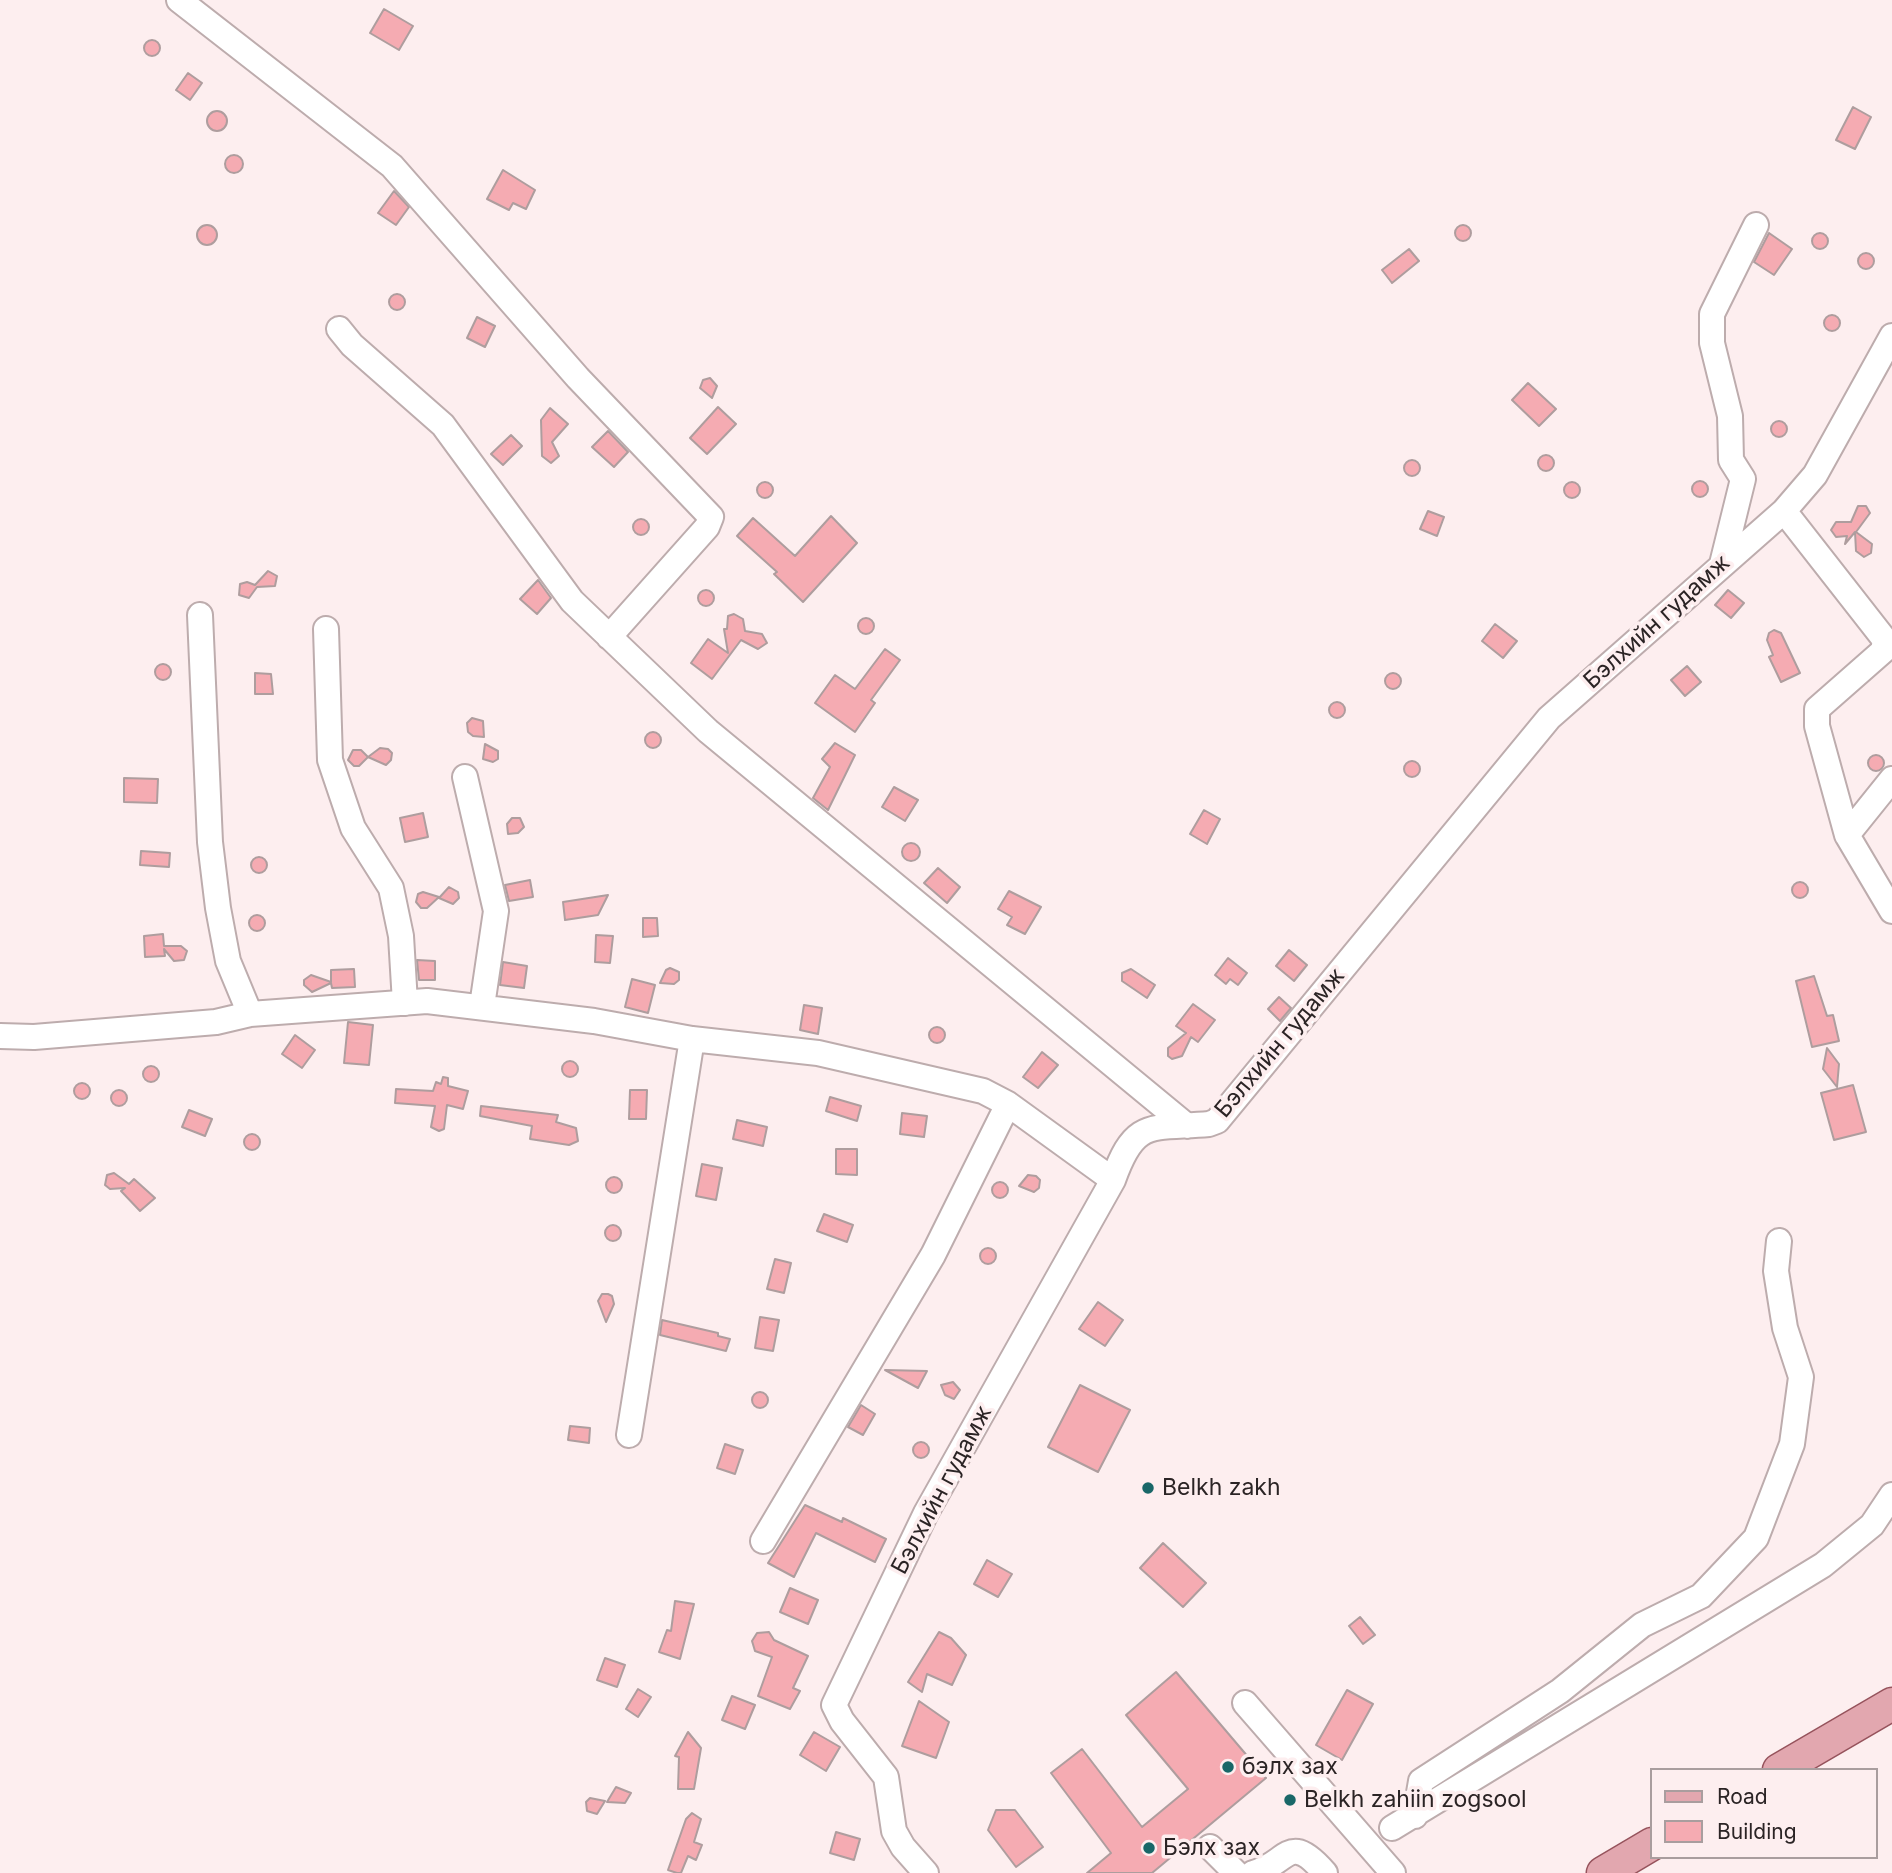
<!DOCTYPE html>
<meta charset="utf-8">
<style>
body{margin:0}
#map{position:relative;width:1892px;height:1873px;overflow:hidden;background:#fdeeef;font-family:Inter,sans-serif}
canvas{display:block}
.legend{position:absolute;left:1650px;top:1768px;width:228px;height:91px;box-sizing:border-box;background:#fdeeef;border:2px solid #a99d9e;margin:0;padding:9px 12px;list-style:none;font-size:21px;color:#2b2425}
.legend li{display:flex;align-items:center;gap:14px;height:35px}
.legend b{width:35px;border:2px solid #a99d9e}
</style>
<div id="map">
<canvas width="1892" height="1873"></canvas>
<ul class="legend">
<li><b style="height:9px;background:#e2a7af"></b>Road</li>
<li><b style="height:19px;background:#f5abb2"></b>Building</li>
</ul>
</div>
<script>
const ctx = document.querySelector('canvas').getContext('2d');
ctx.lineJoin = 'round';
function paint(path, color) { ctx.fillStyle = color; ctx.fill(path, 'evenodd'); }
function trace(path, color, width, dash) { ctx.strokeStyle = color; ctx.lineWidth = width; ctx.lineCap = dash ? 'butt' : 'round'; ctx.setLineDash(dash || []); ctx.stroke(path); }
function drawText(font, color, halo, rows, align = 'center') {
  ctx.font = font + ' Inter,sans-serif'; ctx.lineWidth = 7; ctx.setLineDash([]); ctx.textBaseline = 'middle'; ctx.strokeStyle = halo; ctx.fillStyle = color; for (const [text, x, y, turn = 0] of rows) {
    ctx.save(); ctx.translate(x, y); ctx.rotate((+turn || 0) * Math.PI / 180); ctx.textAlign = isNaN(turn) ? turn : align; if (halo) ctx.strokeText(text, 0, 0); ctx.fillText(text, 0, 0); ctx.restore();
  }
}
const building = new Path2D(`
 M384,9L413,26L399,50L370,33Z
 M144 48a8 8 0 1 1 16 0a8 8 0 1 1-16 0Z
 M188,73L202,83L190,100L176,90Z
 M1853,107L1871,117L1855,149L1836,140Z
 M207 121a10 10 0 1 1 20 0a10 10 0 1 1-20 0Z
 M225 164a9 9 0 1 1 18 0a9 9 0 1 1-18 0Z
 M503,170L535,190L526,209L513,203L509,210L487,199Z
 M394,191L409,207L396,225L378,213Z
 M1455 233a8 8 0 1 1 16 0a8 8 0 1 1-16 0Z
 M197 235a10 10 0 1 1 20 0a10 10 0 1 1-20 0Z
 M1812 241a8 8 0 1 1 16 0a8 8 0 1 1-16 0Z
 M1769,233L1792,249L1774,275L1754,262Z
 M1409,249L1419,261L1392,283L1382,270Z
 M1858 261a8 8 0 1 1 16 0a8 8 0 1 1-16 0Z
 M389 302a8 8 0 1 1 16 0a8 8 0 1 1-16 0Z
 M1824 323a8 8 0 1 1 16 0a8 8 0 1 1-16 0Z
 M477,317L495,326L485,347L467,338Z
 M710,378L717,386L712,398L700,388L703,380Z
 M1528,383L1556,409L1539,426L1512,400Z
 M718,407L736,424L707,454L690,438Z
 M550,408L568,424L552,442L559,456L551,463L542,456L541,420Z
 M1771 429a8 8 0 1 1 16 0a8 8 0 1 1-16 0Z
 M608,431L628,452L614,467L592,447Z
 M511,435L522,446L503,465L491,454Z
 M1538 463a8 8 0 1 1 16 0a8 8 0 1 1-16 0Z
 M1404 468a8 8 0 1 1 16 0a8 8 0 1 1-16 0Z
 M1692 489a8 8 0 1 1 16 0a8 8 0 1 1-16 0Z
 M1564 490a8 8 0 1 1 16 0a8 8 0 1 1-16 0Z
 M757 490a8 8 0 1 1 16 0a8 8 0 1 1-16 0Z
 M1858,506H1866L1870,513L1856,532L1872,544L1871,553L1864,557L1856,551L1855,532L1845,544L1847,536L1836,537L1831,530L1836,522H1851Z
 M1428,511L1444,517L1437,536L1420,529Z
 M831,516L857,543L803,602L774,574L777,572L737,536L753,518L795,556Z
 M633 527a8 8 0 1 1 16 0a8 8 0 1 1-16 0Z
 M268,571L277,576L275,586L257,587L249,598L239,595L240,584L247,582L255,585Z
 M538,580L551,598L537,614L520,599Z
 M698 598a8 8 0 1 1 16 0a8 8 0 1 1-16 0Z
 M1728,590L1744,603L1731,618L1715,605Z
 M734,614L743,619L745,631L762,634L767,643L758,649L741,640L712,679L691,663L708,639L728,653L724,629H727L728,616Z
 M858 626a8 8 0 1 1 16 0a8 8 0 1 1-16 0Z
 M1495,624L1517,641L1503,658L1482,641Z
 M1774,630L1781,633L1800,673L1781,682L1769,657L1773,655L1767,640L1769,633Z
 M885,649L900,660L871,700L875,703L855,732L815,703L835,675L855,689Z
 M155 672a8 8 0 1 1 16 0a8 8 0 1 1-16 0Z
 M1687,666L1701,682L1685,696L1671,680Z
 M1385 681a8 8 0 1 1 16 0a8 8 0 1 1-16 0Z
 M255,673L271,674L273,694H255Z
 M1329 710a8 8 0 1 1 16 0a8 8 0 1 1-16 0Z
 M472,718L483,721L484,737L473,736L468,732L467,723Z
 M645 740a8 8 0 1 1 16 0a8 8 0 1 1-16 0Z
 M835,743L855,755L828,810L813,798L830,767L822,759Z
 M485,744L498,751V759L493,762L483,759Z
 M380,748L388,749L392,753L391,760L386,765L368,757L359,766H354L348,760L353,750H361L368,757Z
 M1868 763a8 8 0 1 1 16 0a8 8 0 1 1-16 0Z
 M1404 769a8 8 0 1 1 16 0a8 8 0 1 1-16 0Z
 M124,778L158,779L157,803L124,802Z
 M894,787L918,800L905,821L882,807Z
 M1204,810L1220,819L1207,844L1190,834Z
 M423,813L428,837L405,842L400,818Z
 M512,818H520L524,827L518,833L508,834L507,824Z
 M902 852a9 9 0 1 1 18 0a9 9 0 1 1-18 0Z
 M141,851L170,853L169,867L140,865Z
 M251 865a8 8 0 1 1 16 0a8 8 0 1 1-16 0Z
 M938,868L960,887L947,903L924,883Z
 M530,880L533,897L509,901L505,885Z
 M1792 890a8 8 0 1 1 16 0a8 8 0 1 1-16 0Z
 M449,887L458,892L459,898L453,904L439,898Z
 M1009,891L1041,907L1025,934L1007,925L1012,917L998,909Z
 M423,892L439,897L427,908H421L416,902L418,894Z
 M608,895L598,915L565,920L563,902Z
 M249 923a8 8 0 1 1 16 0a8 8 0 1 1-16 0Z
 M643,918H657L658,936L643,937Z
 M163,934L164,946H181L187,951L184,960L174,961L164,949L165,956L145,957L144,936Z
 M596,935L613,936L610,963L595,962Z
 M1289,950L1307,965L1294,981L1276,966Z
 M1228,958L1247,973L1238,985L1230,979L1226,984L1215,975Z
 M417,960L435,961V980H419Z
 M503,962L527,966L524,988L500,985Z
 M670,968L679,972V980L674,984L660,983L666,970Z
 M354,969L355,987L332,988L331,983L312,992L304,985V980L311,975L331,982V970Z
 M1131,969L1155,985L1147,998L1122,981V973Z
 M1814,976L1827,1016L1833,1015L1839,1041L1812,1047L1796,981Z
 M632,979L655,985L648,1013L625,1007Z
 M1279,997L1291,1008L1280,1021L1268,1009Z
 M1193,1004L1215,1020L1198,1042L1191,1037L1182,1056L1172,1059L1168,1056V1048L1186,1033L1176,1026Z
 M804,1005L822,1008L818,1034L800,1030Z
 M348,1022L373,1025L369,1065L344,1063Z
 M929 1035a8 8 0 1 1 16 0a8 8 0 1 1-16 0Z
 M295,1035L315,1050L302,1068L282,1054Z
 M1827,1048L1839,1064L1837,1087L1823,1069Z
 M1042,1052L1058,1065L1038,1088L1023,1077Z
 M562 1069a8 8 0 1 1 16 0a8 8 0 1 1-16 0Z
 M143 1074a8 8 0 1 1 16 0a8 8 0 1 1-16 0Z
 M443,1077L448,1078V1086L468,1091L463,1109L447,1105L444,1129L439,1131L431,1127L435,1106L395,1103L396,1089L433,1091L436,1082L441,1084Z
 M74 1091a8 8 0 1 1 16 0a8 8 0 1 1-16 0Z
 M1853,1085L1866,1132L1834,1140L1821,1093Z
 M111 1098a8 8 0 1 1 16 0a8 8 0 1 1-16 0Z
 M630,1090H647L646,1119H629Z
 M830,1097L861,1106L857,1121L826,1111Z
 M481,1106L558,1115L556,1122L576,1128L578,1141L569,1145L530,1139L532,1126L480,1116Z
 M189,1110L212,1119L205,1136L182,1127Z
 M902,1113L927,1116L924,1137L900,1134Z
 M737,1120L767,1127L763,1146L733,1139Z
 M244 1142a8 8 0 1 1 16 0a8 8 0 1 1-16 0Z
 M836,1149H857V1175L836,1174Z
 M702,1164L722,1168L716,1200L696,1196Z
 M114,1173L129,1184L134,1179L155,1198L140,1211L121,1191L125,1188L110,1189L105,1185L107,1175Z
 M1028,1175L1036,1176L1040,1180L1039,1188L1034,1192L1019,1186Z
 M606 1185a8 8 0 1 1 16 0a8 8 0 1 1-16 0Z
 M992 1190a8 8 0 1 1 16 0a8 8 0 1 1-16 0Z
 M824,1214L853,1225L847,1242L817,1231Z
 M605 1233a8 8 0 1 1 16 0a8 8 0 1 1-16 0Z
 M980 1256a8 8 0 1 1 16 0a8 8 0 1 1-16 0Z
 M775,1259L791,1263L784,1293L767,1289Z
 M608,1294L612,1296L614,1304L606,1322L598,1301L602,1294Z
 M1098,1302L1123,1320L1105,1346L1079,1329Z
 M760,1317L779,1320L773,1351L755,1348Z
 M662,1320L718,1333V1336L730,1339L726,1351L660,1335Z
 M885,1370L927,1371L918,1388Z
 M953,1382L960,1390L954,1399L945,1395L941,1385Z
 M1080,1385L1130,1410L1098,1472L1048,1447Z
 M752 1400a8 8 0 1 1 16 0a8 8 0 1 1-16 0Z
 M861,1405L875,1414L863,1435L848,1427Z
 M570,1426L590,1428L589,1443L568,1440Z
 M913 1450a8 8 0 1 1 16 0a8 8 0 1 1-16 0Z
 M725,1444L743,1450L735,1474L717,1468Z
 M805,1505L842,1522L843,1518L886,1539L875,1562L816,1533L794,1577L768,1563Z
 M1163,1543L1206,1583L1183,1607L1140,1568Z
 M987,1560L1012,1574L998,1597L974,1584Z
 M790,1588L818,1600L808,1624L780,1612Z
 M675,1601L694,1604L680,1659L659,1652L667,1630L671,1631Z
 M1360,1617L1375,1635L1363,1644L1349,1626Z
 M769,1632L774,1640L808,1656L793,1688L800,1691L790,1709L758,1696L772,1657L755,1651L752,1641L757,1633Z
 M939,1632L951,1638L966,1655L952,1685L927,1674L922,1692L908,1682Z
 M605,1658L625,1665L617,1687L597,1680Z
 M1176,1672L1266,1778L1152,1873H1087L1111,1853L1051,1773L1082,1749L1142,1827L1188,1789L1126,1715Z
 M638,1689L651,1697L638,1717L626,1709Z
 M1347,1690L1373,1704L1342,1760L1316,1745Z
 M732,1696L755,1705L745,1729L722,1720Z
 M919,1701L949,1722L936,1758L902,1746Z
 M688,1732L701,1748L694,1789H678L679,1757L675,1756Z
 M814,1732L840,1747L826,1771L800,1755Z
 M616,1787L631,1793L625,1803L607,1802Z
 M590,1798L605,1801L597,1814L587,1811L586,1802Z
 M996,1810H1015L1043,1847L1016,1867L988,1830Z
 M692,1813L701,1819L694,1842L702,1845L696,1860L688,1856L681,1873H677L668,1870L686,1819Z
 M836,1832L860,1839L854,1860L830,1853Z`);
const minor = new Path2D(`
 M179,0L392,166L578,378L711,517L707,527L609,637
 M339,329L352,345L443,425L572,601L708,731L1187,1126
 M1784,511L1885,640L1883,651L1817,709V726L1847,835
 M1722,564L1743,479L1731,460L1730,416L1712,343V314L1756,225
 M200,615L210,842L218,908L228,961L250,1014
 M326,629L330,760L353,828L391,888L401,936L405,1003
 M465,777L496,911L482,1006
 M1892,779L1847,835L1892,911
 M0,1036L34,1037L216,1022L250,1014L427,1001L594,1021L692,1039L818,1053L983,1091L1008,1104L1113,1180
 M629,1435L692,1039
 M763,1541L933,1255L1008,1104
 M1245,1703L1393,1873
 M1415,1816L1421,1781L1560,1691L1642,1625L1701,1596L1756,1538L1792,1444L1801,1377L1785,1328L1776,1271L1779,1241
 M1392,1828L1823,1565L1872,1525L1892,1495
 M1210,1847L1236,1873
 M926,1873L903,1847L894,1831L886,1777L842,1721L834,1705L926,1513L1113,1180C1135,1118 1150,1129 1209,1124L1217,1121L1549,718L1784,511L1815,475L1892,336
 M1253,1873C1288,1864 1288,1830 1325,1873`);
const major = new Path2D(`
 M1779,1770L1892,1704
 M1603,1873L1652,1844`);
const markers = [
 [1148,1488,7,"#196768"],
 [1228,1767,7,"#196768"],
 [1290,1800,7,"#196768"],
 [1149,1848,7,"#196768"]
];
const streetNames = [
 ["Бэлхийн гудамж",1657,622,-42],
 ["Бэлхийн гудамж",1280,1043,-50],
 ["Бэлхийн гудамж",942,1490,-62]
];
const poiNames = [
 ["Belkh zakh",1162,1488],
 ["бэлх зах",1242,1767],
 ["Belkh zahiin zogsool",1304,1800],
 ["Бэлх зах",1163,1848]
];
paint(building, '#f5abb2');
trace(building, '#ae9d9e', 2);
trace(minor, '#bdacad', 28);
trace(major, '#96535c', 35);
trace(minor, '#fff', 24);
trace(major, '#e2a7af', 32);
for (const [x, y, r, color] of markers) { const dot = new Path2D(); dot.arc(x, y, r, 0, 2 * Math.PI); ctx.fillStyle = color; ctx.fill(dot); trace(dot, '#fdeeef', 2.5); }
drawText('23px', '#2b2425', '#fdeeef', streetNames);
drawText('23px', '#2b2425', '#fdeeef', poiNames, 'left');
</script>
